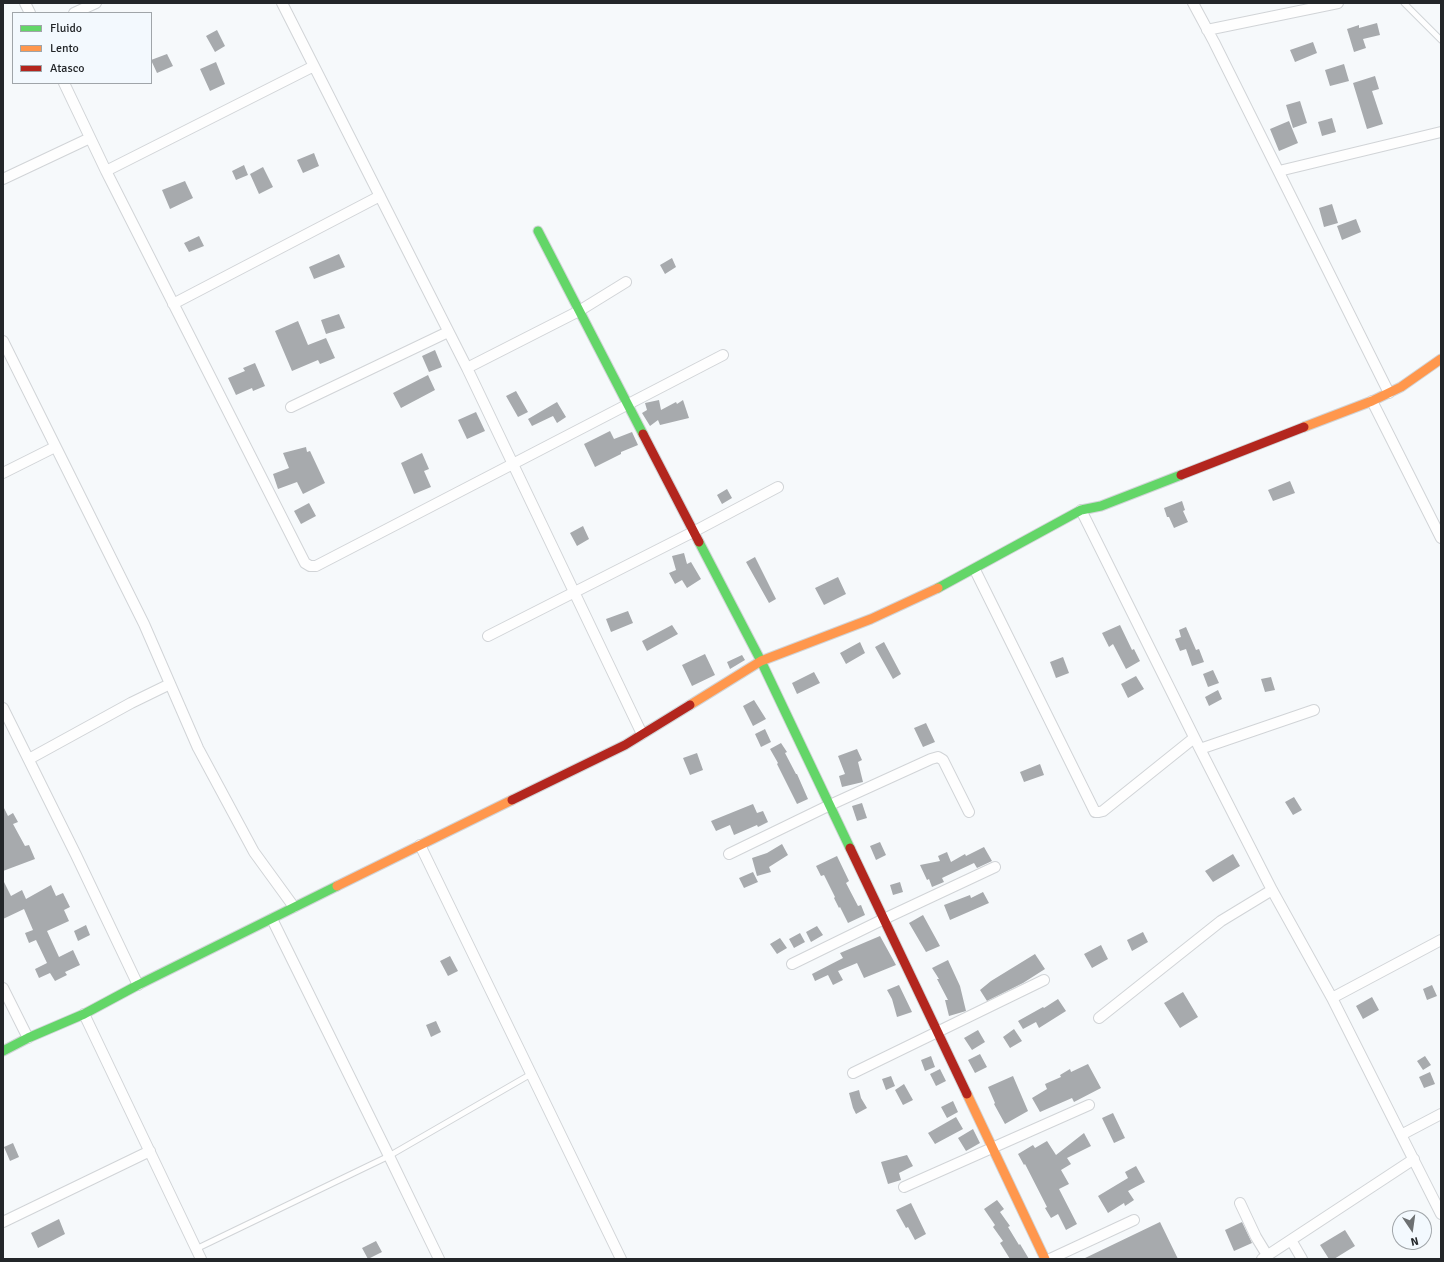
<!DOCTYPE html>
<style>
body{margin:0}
#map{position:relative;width:1444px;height:1262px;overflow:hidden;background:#f6f9fb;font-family:Signika,sans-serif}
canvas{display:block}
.frame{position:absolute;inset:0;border:4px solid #232629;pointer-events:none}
.legend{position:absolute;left:12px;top:12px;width:140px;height:72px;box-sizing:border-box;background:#f3f9fe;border:1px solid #a0a5a9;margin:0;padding:5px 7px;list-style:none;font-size:12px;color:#232629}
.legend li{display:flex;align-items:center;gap:8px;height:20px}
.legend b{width:20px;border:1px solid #a0a5a9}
.north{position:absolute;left:1392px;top:1210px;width:40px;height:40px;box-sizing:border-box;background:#f3f9fe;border:1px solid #a0a5a9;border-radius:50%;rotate:167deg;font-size:11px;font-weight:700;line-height:16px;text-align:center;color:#232629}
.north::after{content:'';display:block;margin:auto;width:14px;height:18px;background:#6d7072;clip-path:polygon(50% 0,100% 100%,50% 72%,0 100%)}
</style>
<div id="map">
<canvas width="1444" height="1262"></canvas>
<div class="frame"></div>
<ul class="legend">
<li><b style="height:5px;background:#63d668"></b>Fluido</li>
<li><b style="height:5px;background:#ff974d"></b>Lento</li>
<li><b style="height:5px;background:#b3261e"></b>Atasco</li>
</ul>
<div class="north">N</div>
</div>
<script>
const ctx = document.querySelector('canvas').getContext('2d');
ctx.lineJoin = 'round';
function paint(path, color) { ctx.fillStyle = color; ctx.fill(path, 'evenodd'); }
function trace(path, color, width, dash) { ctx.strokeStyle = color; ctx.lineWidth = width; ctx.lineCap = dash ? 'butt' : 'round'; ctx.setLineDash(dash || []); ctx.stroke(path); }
const building = new Path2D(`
 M1377,23L1380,35L1363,39L1366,48L1354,52L1347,29L1359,25V28Z
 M217,30L225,46L215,52L206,36Z
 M1313,42L1317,53L1295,62L1290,50Z
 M167,54L173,66L157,73L151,60Z
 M216,62L225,84L210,91L200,69Z
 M1344,64L1349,81L1330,86L1325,70Z
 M1375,76L1379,89L1372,91L1383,124L1367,129L1353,83Z
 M1300,101L1307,123L1293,128L1286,105Z
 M1332,118L1336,132L1322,136L1318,122Z
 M1289,121L1298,143L1279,151L1270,129Z
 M314,153L319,166L303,173L297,160Z
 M244,165L248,175L236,180L232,171Z
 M263,167L273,187L259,194L250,174Z
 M185,181L193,198L170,209L162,190Z
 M1332,204L1338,223L1324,227L1319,208Z
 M1356,219L1361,232L1342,240L1337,226Z
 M199,236L204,246L189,252L184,243Z
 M339,254L345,267L314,279L309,267Z
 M672,258L676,267L665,274L660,265Z
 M339,314L345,328L326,334L321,320Z
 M298,321L308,345L326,338L335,358L320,364L318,360L292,371L275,331Z
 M435,350L442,367L429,372L422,356Z
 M255,363L265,386L253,391L252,388L236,395L228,378L245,371L243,368Z
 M428,375L435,390L401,408L393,393Z
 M516,391L528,412L518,417L506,396Z
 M659,400L661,410L676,402L677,404L683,400L689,418L660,425L658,420L650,426L642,413L647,410L645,403Z
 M557,402L566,417L557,423L553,416L532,426L528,419Z
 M476,412L485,431L467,439L458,420Z
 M610,431L614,439L632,432L638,445L621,452V454L595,467L584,444Z
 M306,447L307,452L310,451L325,483L303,494L297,482L278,489L273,474L289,468L283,453Z
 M422,453L429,469L424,471L431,487L414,494L401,463Z
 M1290,481L1295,493L1273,501L1268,490Z
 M727,489L732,498L722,504L717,495Z
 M1182,501L1185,510L1183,511L1188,522L1174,528L1169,517H1167L1164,508Z
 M309,503L316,516L301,524L294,511Z
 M583,526L589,539L577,546L570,533Z
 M684,553L687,564L691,562L701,579L687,588L682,580L675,584L669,573L676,570L672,556Z
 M755,557L776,599L769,603L746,562Z
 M838,577L846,594L824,605L815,588Z
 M628,611L633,623L611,632L606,619Z
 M672,625L678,634L647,651L642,641Z
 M1120,625L1132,650L1134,649L1140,661L1126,669L1113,644L1109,647L1102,633Z
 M1186,627L1196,650L1199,649L1204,662L1192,666L1186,649L1180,651L1175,639L1181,637L1179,630Z
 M860,642L865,653L846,664L840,653Z
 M884,642L901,674L893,679L875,647Z
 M705,654L715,675L692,686L682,665Z
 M742,655L745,660L730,669L727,662Z
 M1063,657L1069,673L1056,678L1050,662Z
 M1213,670L1219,683L1208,687L1203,674Z
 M814,672L820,683L797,694L792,683Z
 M1136,676L1144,689L1128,698L1121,684Z
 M1271,677L1275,690L1265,692L1261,679Z
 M1218,690L1222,699L1209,706L1205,697Z
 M754,700L766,719L753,726L743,706Z
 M926,723L935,742L923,747L914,728Z
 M765,729L771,742L761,747L755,734Z
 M781,743L787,752L785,753L796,774H797L808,799L797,804L777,764L778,763L770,749Z
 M857,749L862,760L858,762L863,782L842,787L839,776L845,774L838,756Z
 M697,753L703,770L690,775L683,758Z
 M1040,764L1044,775L1024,782L1020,772Z
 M1294,797L1302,810L1293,815L1285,802Z
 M862,803L867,818L857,821L852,806Z
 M753,804L757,813L763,811L768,822L758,827L757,825L734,835L730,825L716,831L711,821Z
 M3,806L8,816L13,813L18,822L13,824L25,846L29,845L35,859L3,871Z
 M880,842L886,855L876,860L870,846Z
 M782,844L788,855L769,867L771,872L757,876L752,858L767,853Z
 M984,847L992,861L977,868L974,863L942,878L944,882L932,887L929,879L927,880L920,865L940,861L938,856L947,852L951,862L965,854L966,856Z
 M1233,854L1240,866L1213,882L1205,871Z
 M837,856L849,881L846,883L858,906L861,905L865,915L848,923L840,907L839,908L834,898L835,897L824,875L821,876L816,866Z
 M753,872L758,882L744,888L739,878Z
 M3,880L11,896L22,890L26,899L51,885L56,896L63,893L70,907L64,910L69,921L47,931L59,957L73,950L80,965L65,972L67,975L55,981L50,973L39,978L35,969L47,963L36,940L29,943L25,933L33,930L24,909L3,919Z
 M900,882L903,892L893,895L890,885Z
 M983,892L989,903L950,920L944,905L970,895L971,898Z
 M923,915L940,946L926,952L909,923Z
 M86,925L90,935L78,941L74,931Z
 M817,926L823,935L811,942L806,932Z
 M1143,932L1148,942L1132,951L1127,940Z
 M800,933L805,942L794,948L789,939Z
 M880,936L896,965L864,978L857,963L838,971L843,980L833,985L828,975L815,981L812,974L843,958L840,953Z
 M780,938L787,948L777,954L770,944Z
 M1101,945L1108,959L1092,968L1084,954Z
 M1035,954L1045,969L1023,983L987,1001L980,990L991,981Z
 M450,956L458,971L448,976L440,961Z
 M948,960L960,986L966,1011L949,1016L945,1000H948L937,979H939L932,968Z
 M899,985L912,1012L897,1017L892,999L887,990Z
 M1432,985L1437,996L1427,1000L1423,989Z
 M1183,992L1198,1017L1180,1028L1164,1003Z
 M1372,997L1379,1010L1363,1019L1356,1006Z
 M1058,999L1066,1011L1039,1028L1036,1022L1023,1029L1018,1021L1043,1007L1044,1008Z
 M436,1021L441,1032L431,1037L426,1025Z
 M1014,1029L1022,1041L1010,1048L1003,1037Z
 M978,1030L985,1042L972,1050L964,1038Z
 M980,1054L987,1067L975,1073L968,1060Z
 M931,1056L935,1067L925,1071L921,1060Z
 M1425,1056L1431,1065L1423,1070L1417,1061Z
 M1088,1064L1101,1088L1074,1102L1072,1098L1040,1112L1032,1098L1047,1089L1045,1084L1061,1077L1060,1075L1070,1069L1071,1072Z
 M940,1069L946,1081L936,1086L930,1074Z
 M1430,1072L1435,1084L1424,1088L1419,1077Z
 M891,1076L895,1086L886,1090L882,1079Z
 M1013,1076L1028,1111L1005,1124L994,1104L995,1103L988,1087Z
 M904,1084L913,1100L903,1105L895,1090Z
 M859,1090L861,1098L867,1108L856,1114L853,1108L849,1093Z
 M953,1101L958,1112L947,1118L941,1107Z
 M1113,1113L1125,1138L1114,1143L1102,1118Z
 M956,1117L963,1129L935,1144L928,1133Z
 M973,1129L980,1143L966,1151L958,1138Z
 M1084,1133L1091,1146L1067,1158L1071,1164L1061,1170L1069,1184L1059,1189L1077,1224L1066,1230L1058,1214L1051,1218L1045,1208L1047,1207L1025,1164L1024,1165L1018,1154L1033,1145L1035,1148L1047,1141L1056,1155Z
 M13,1143L19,1157L10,1161L4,1147Z
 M907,1155L913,1166L899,1173L901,1180L888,1184L881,1162Z
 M1136,1166L1145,1182L1128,1191L1134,1200L1125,1206L1124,1203L1108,1213L1098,1196L1128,1178L1125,1172Z
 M997,1200L1004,1209L1000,1212L1010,1226L1008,1227L1019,1245L1020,1244L1029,1259H1010L1000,1243L1003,1241L993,1227L995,1225L984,1209Z
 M911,1203L926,1234L915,1240L908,1227L906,1228L896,1210Z
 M59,1219L65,1234L38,1248L31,1233Z
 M1160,1222L1178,1259H1083Z
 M1242,1222L1252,1243L1234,1251L1225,1230Z
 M1345,1230L1355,1246L1334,1259H1329L1320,1245Z
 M376,1241L382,1252L368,1259L362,1248Z`);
const lane = new Path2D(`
 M1404,3L1441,40
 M196,1249L389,1156L531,1074`);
const street = new Path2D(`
 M25,3L30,13
 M282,3L467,368L642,734
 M1193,3L1214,42L1389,393
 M74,13L96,3
 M1207,30L1338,3
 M64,83L106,171L305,563L310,566H316L723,355
 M106,171L314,66
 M1279,171L1441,132
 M3,179L90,138
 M173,304L380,196
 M3,341L144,624L198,748L254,852L294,907
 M467,368L579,311L626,282
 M1372,401L1441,538
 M291,407L448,332
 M3,473L55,447
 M1081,510L1200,749L1272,890L1332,998L1441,1214
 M975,570L1095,812H1099L1103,811L1194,738
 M488,636L695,531L778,487
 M3,708L76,855L138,985
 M1200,749L1314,710
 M29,759L131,703L170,684
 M420,845L621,1259
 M729,854L830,805L931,759L938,757L943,760L969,812
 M272,919L389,1156L439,1259
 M792,964L884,919L995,867
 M3,988L28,1038
 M1332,998L1441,940
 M84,1014L201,1259
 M1099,1018L1221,921L1272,890
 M853,1073L1044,980
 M1401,1135L1441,1114
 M904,1187L1089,1105
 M1240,1203L1256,1237L1267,1255
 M3,1222L150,1151
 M1291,1240L1302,1259
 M1050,1259L1134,1220
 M1262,1259L1414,1159`);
const fast = new Path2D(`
 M538,231L643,434
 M699,542L761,661L850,848
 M938,588L1081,510L1101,506L1181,475
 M3,1051L28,1038L84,1014L138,985L337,886`);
const slow = new Path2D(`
 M1304,427L1372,401L1401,387L1441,359
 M690,705L761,661L871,619L938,588
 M337,886L512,800
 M967,1094L1045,1259`);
const jam = new Path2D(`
 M643,434L699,542
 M1181,475L1304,427
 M512,800L625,745L690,705
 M850,848L967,1094`);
paint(building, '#a7aaad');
trace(lane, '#d1d4d7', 7);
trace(street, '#d1d4d7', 12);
trace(fast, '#d1d4d7', 11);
trace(slow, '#d1d4d7', 11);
trace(jam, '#d1d4d7', 11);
trace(lane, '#fefefe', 5);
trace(street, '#fefefe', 10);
trace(fast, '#63d668', 9);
trace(slow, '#ff974d', 9);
trace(jam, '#b3261e', 9);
</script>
